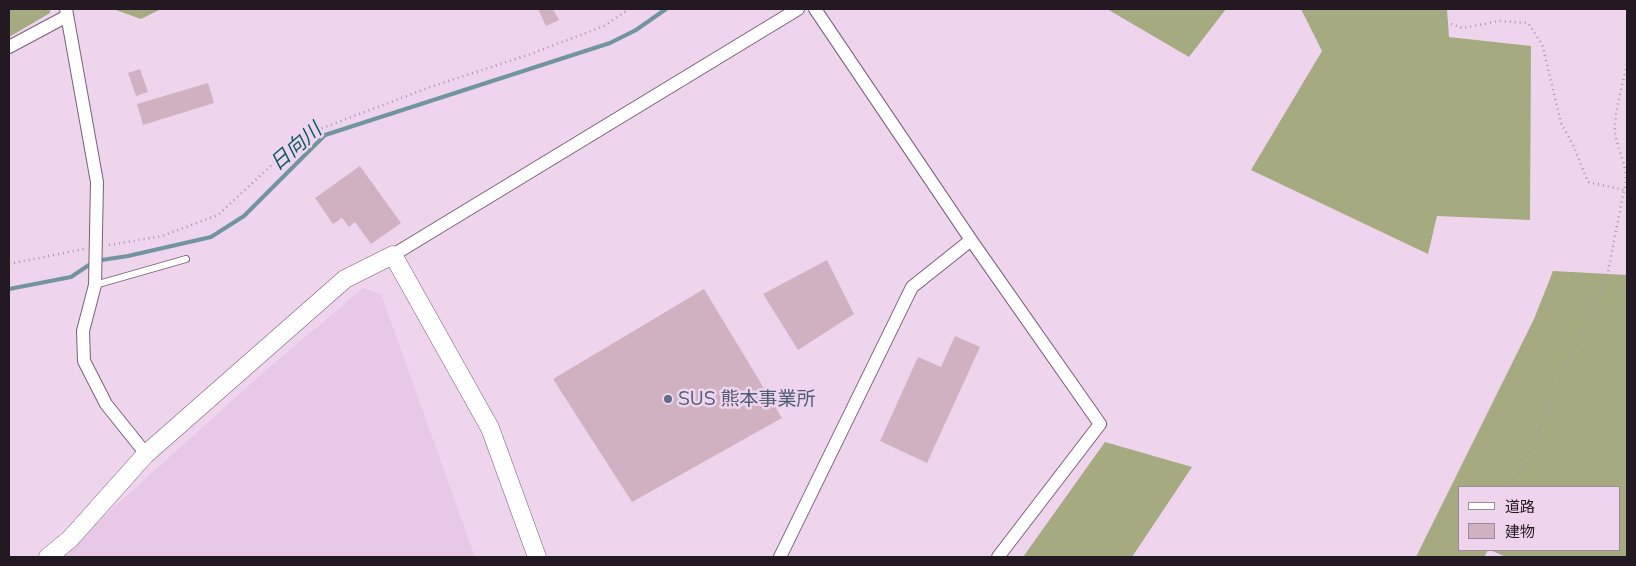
<!DOCTYPE html>
<meta charset="utf-8">
<style>
body{margin:0}
#map{position:relative;width:1636px;height:566px;overflow:hidden;background:#eed5ed;font-family:Mulish,"Noto Sans JP",sans-serif}
canvas{display:block}
.frame{position:absolute;inset:0;border:10px solid #221922;pointer-events:none}
.legend{position:absolute;left:1458px;top:486px;width:162px;height:65px;box-sizing:border-box;background:#eed5ed;border:1px solid #9c8a9c;margin:0;padding:6px 9px;list-style:none;font-size:15px;color:#221922}
.legend li{display:flex;align-items:center;gap:10px;height:25px}
.legend b{width:25px;border:1px solid #9c8a9c}
</style>
<div id="map">
<canvas width="1636" height="566"></canvas>
<div class="frame"></div>
<ul class="legend">
<li><b style="height:6px;background:#fff"></b>道路</li>
<li><b style="height:14px;background:#d0b1c1"></b>建物</li>
</ul>
</div>
<script>
const ctx = document.querySelector('canvas').getContext('2d');
ctx.lineJoin = 'round';
function paint(path, color) { ctx.fillStyle = color; ctx.fill(path, 'evenodd'); }
function trace(path, color, width, dash) { ctx.strokeStyle = color; ctx.lineWidth = width; ctx.lineCap = dash ? 'butt' : 'round'; ctx.setLineDash(dash || []); ctx.stroke(path); }
function drawText(font, color, halo, rows, align = 'center') {
  ctx.font = font + ' Mulish,"Noto Sans JP",sans-serif'; ctx.lineWidth = 5; ctx.setLineDash([]); ctx.textBaseline = 'middle'; ctx.strokeStyle = halo; ctx.fillStyle = color; for (const [text, x, y, turn = 0] of rows) {
    ctx.save(); ctx.translate(x, y); ctx.rotate((+turn || 0) * Math.PI / 180); ctx.textAlign = isNaN(turn) ? turn : align; if (halo) ctx.strokeText(text, 0, 0); ctx.fillText(text, 0, 0); ctx.restore();
  }
}
const built = new Path2D(`
 M363,288L381,294L475,557H59L265,371Z`);
const forest = new Path2D(`
 M9,9H50V13L9,37Z
 M113,9H161L141,19Z
 M1107,9H1226L1189,57Z
 M1301,9H1447L1449,37L1531,46L1530,220L1437,216L1428,254L1251,170L1322,51Z
 M1553,271L1627,275V557H1506L1490,550H1620V487H1460V550H1488L1484,557H1416L1534,319Z
 M1105,442L1192,467L1132,557H1023Z`);
const stream = new Path2D(`
 M9,289L71,277L95,261L128,256L211,237L244,216L325,135L610,43L636,30L666,9`);
const building = new Path2D(`
 M538,9H553L559,20L546,26Z
 M140,69L148,92L136,96L128,73Z
 M208,83L214,103L143,125L137,104Z
 M360,166L401,223L371,244L355,222L349,227L342,218L333,224L315,198Z
 M827,260L854,314L798,350L763,294Z
 M704,289L782,418L632,502L553,379Z
 M955,336L980,347L927,463L880,441L918,357L941,367Z`);
const path = new Path2D(`
 M1441,9L1445,22L1463,28L1499,21L1528,23L1542,44L1561,123L1574,147L1588,182L1624,190L1627,193
 M109,245L162,236L218,215L304,135L433,86L528,55L604,26L629,9
 M9,264L84,249
 M1508,487L1535,442L1569,356L1573,355L1591,315L1608,272L1624,190C1632,169 1613,145 1615,126C1616,105 1623,84 1627,64
 M1473,557L1476,550`);
const lane = new Path2D(`
 M95,285L186,259`);
const street = new Path2D(`
 M66,9L97,182L95,285L83,331L84,361L106,404L146,454
 M815,9L971,240L1100,424L998,557
 M9,47L67,16
 M393,255L798,9
 M780,557L912,287L971,240`);
const secondary = new Path2D(`
 M48,557L70,539L146,454L345,279L393,255L490,428L537,557`);
const markers = [
 [668,399,5,"#5c6f8a"]
];
const serviceNames = [
 ["SUS 熊本事業所",678,399]
];
const waterNames = [
 ["日向川",296,147,-41]
];
paint(built, '#e7c8e6');
paint(forest, '#a6aa81');
trace(stream, '#71949e', 4);
paint(building, '#d0b1c1');
trace(lane, '#786277', 8);
trace(street, '#786277', 14);
trace(secondary, '#786277', 19);
trace(path, '#a895a8', 2.5, [1, 4]);
trace(lane, '#fff', 6);
trace(street, '#fff', 12);
trace(secondary, '#fff', 18);
for (const [x, y, r, color] of markers) { const dot = new Path2D(); dot.arc(x, y, r, 0, 2 * Math.PI); ctx.fillStyle = color; ctx.fill(dot); trace(dot, '#eed5ed', 2); }
drawText('19px', '#4e5e75', '#eed5ed', serviceNames, 'left');
drawText('italic 20px', '#0c5864', '#eed5ed', waterNames);
</script>
